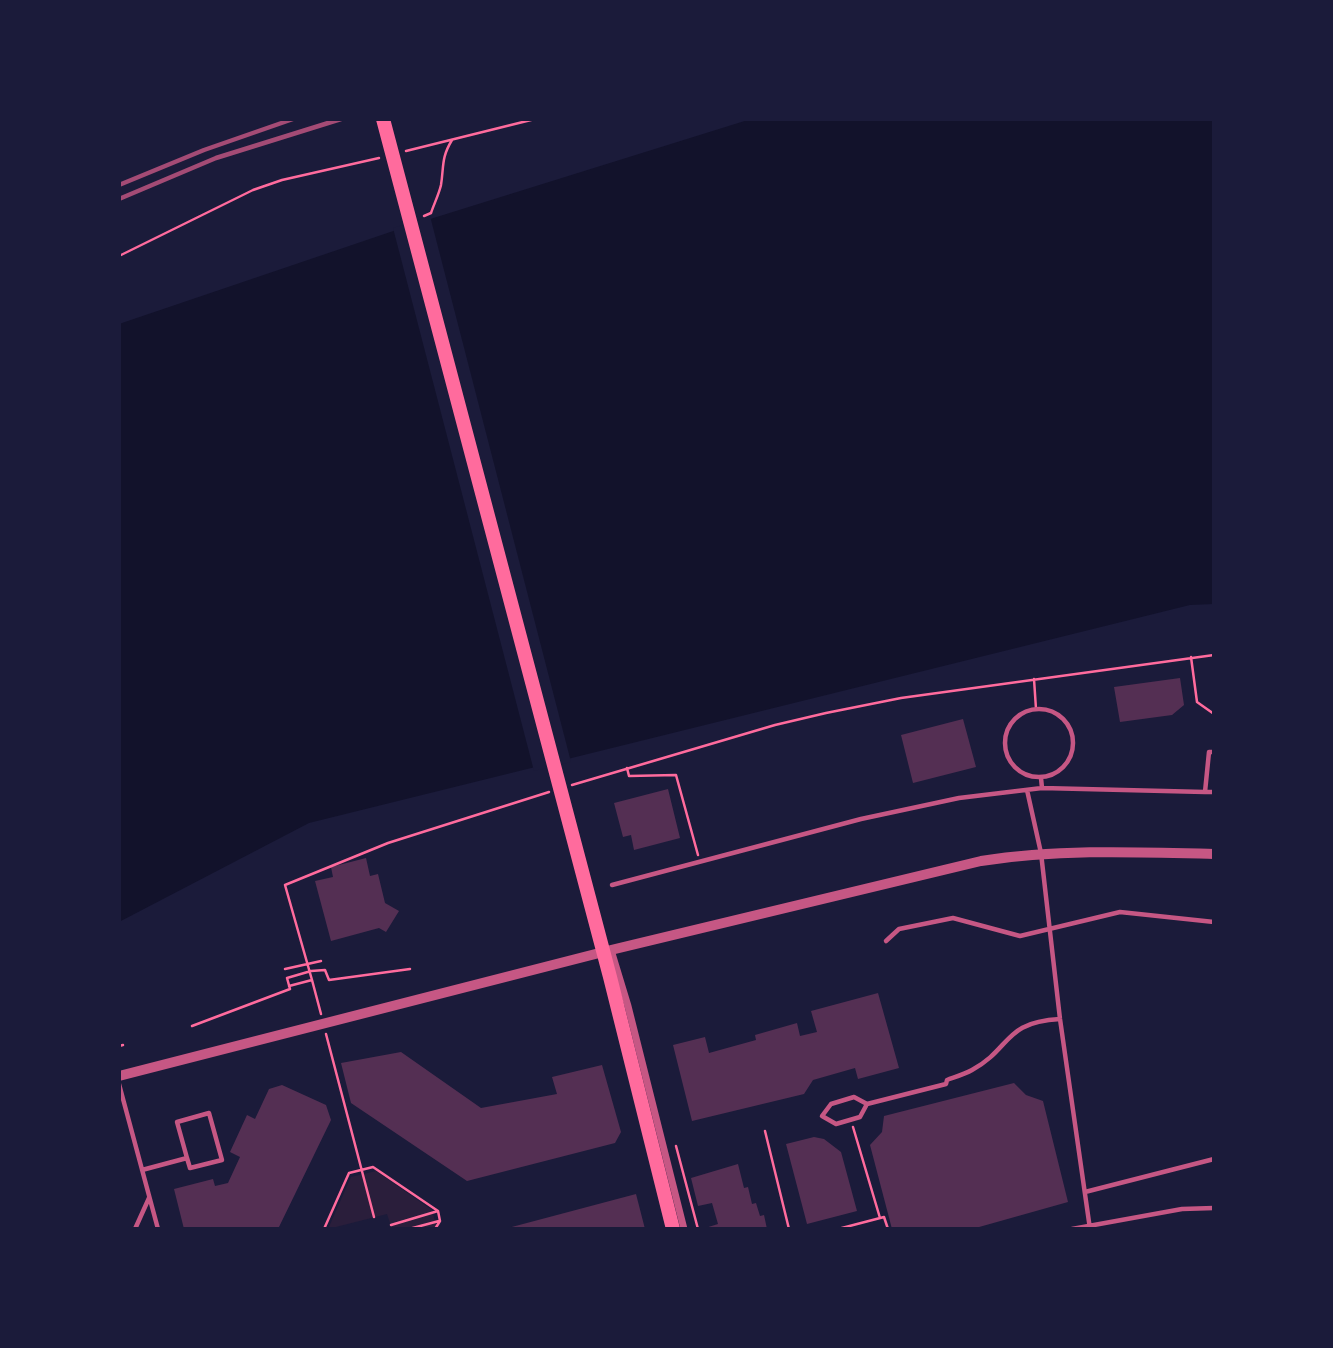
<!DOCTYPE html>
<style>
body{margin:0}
#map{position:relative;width:1333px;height:1348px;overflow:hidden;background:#1b1b3a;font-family:"Varela Round",sans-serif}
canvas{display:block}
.frame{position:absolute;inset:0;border:121px solid #1b1b3a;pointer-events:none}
</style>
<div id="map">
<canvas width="1333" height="1348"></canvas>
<div class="frame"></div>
</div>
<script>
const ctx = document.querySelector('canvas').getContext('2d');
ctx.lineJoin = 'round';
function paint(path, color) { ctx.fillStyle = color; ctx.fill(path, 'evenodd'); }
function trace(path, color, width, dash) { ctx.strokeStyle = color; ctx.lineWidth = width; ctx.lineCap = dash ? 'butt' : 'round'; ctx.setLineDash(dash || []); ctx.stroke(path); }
const green = new Path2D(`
 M376,1171L432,1210L436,1225L434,1229H392L387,1214L328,1229L351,1177Z`);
const water = new Path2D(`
 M751,119H1214V604L1190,605L309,823L119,922V324L411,225Z`);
const pier = new Path2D(`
 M430,216L571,762L534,771L393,228Z`);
const building = new Path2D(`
 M1180,678L1184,705L1172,715L1120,722L1114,687Z
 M963,719L976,767L913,783L901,735Z
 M668,789L680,838L634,850L631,835L623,837L614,803Z
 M366,858L370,876L378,874L385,903L399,911L386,932L379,928L331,941L315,881L333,877L331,867Z
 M878,993L899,1068L858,1079L855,1068L813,1080L804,1094L692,1121L673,1045L705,1037L709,1053L756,1040L755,1035L797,1023L800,1036L817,1032L811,1011Z
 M401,1052L481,1108L557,1094L552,1077L602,1065L621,1132L615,1143L467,1181L351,1103L341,1063Z
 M1014,1083L1026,1095L1043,1101L1068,1202L972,1229H892L870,1145L882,1132L884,1116Z
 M282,1085L326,1105L331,1120L278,1229H184L174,1189L213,1179L215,1186L228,1183L240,1157L230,1152L247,1115L255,1119L269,1089Z
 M814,1137L824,1139L841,1152L857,1211L807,1224L786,1144Z
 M738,1164L744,1188L748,1187L752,1204L756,1203L760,1216L764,1215L767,1229H702L718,1224L712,1203L698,1206L691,1178Z
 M636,1194L645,1229H508V1228Z`);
const path = new Path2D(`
 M406,151L535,119
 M424,216L431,213C434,204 439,194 441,185C444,166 441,158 452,140
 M119,256L253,190L282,180L379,158
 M1191,657L1197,702L1214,714
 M1034,679L1036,709
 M627,768L629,776L676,775L698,855
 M572,785L775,725L826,713L901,698L1214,655
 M285,969L321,961
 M312,980L285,885L388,843L549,792
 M289,986L312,980L321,1014
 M192,1026L290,989L287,978L311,971L325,970L329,980L410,969
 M326,1034L374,1217
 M119,1046L123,1045
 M853,1127L880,1218
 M765,1131L789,1229
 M676,1146L698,1229
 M391,1225L438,1211
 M324,1229L349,1173L373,1167L438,1211L440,1221L435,1229
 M409,1229L439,1221
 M838,1229L884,1217L888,1229`);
const service = new Path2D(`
 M1005 743a34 34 0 1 1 68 0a34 34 0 1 1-68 0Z
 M1042,788L1205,792L1209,752H1214
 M1027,790L1041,853L1060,1019L1090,1229
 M1205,792H1214
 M612,885L861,819L959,798L1042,788L1041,778
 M886,941L899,929L953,918L1020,936L1120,912L1214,922
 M119,1084L158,1229
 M867,1104L860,1117L836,1124L822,1116L831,1104L854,1097L867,1104L946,1084L947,1080C955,1077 965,1074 972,1070C1012,1048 1003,1022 1060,1019
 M142,1170L187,1158L177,1122L209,1113L222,1160L190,1168L187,1158
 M1085,1192L1214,1159
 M135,1229L149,1198
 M1072,1229L1182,1209L1214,1208`);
const minor = new Path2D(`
 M611,950L628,1006L684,1229`);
const tertiary = new Path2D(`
 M119,1076L611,950L981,861C1058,849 1136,852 1214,854`);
const primary = new Path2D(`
 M383,119L610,977L673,1229`);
const rail = new Path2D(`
 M119,185L204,150L293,119
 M119,199L216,158L341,119`);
paint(green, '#2a1e3b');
paint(water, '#12122b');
paint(pier, '#1b1b3a');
paint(building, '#542f53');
trace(path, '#ff6b9d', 2.5);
trace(service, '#c65784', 4.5);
trace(minor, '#c65784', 7);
trace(tertiary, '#c65784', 10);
trace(primary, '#ff6b9d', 14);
trace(rail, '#a44b75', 4.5);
</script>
